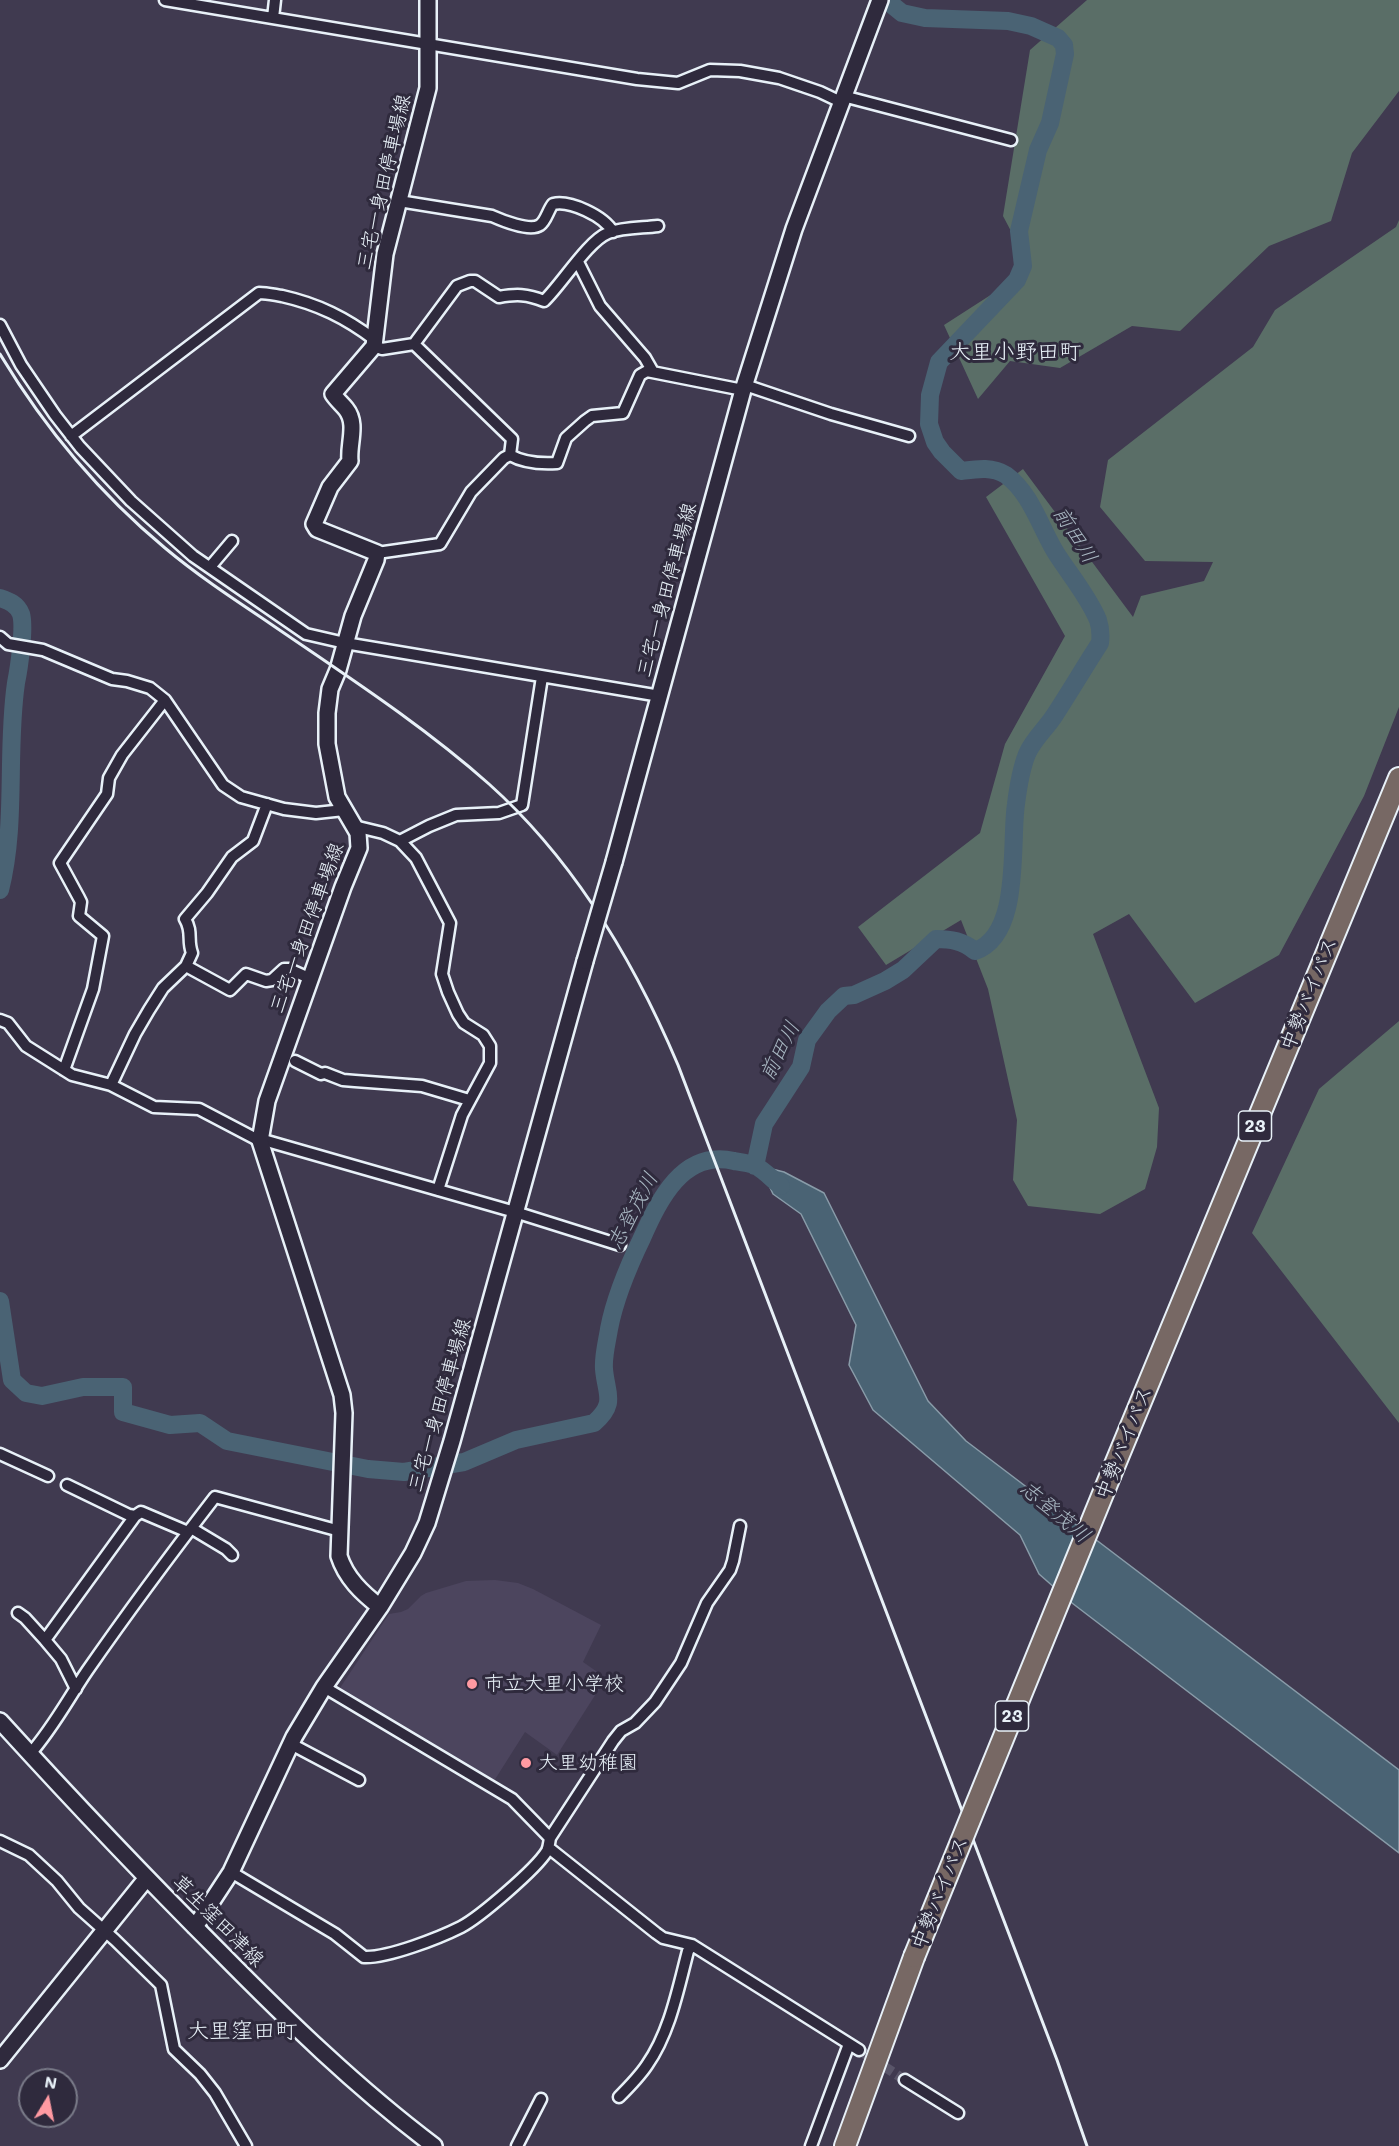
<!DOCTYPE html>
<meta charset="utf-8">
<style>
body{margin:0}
#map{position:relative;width:1399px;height:2146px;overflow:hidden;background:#403a50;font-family:Mali,sans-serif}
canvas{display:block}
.north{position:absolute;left:18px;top:2068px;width:60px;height:60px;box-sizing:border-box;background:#2f2a3d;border:2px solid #797a88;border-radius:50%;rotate:10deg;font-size:16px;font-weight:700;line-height:24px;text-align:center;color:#e8f1f8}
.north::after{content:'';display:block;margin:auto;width:21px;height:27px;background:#ff9aa2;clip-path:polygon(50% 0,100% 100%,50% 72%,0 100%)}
</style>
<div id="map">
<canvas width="1399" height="2146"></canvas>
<div class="north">N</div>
</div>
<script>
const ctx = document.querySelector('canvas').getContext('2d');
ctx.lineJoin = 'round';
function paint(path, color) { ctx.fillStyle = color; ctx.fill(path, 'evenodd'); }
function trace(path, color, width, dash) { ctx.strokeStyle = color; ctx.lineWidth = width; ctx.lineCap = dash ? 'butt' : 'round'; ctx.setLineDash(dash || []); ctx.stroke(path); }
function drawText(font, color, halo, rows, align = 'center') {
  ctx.font = font + ' Mali,"Klee One",sans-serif'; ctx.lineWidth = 6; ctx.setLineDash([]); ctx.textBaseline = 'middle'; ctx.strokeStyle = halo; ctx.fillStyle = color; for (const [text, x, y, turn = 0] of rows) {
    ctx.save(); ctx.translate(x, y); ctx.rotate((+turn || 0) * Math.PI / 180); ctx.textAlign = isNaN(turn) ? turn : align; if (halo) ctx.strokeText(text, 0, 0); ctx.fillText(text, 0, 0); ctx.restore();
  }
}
const built = new Path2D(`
 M495,1580L518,1583L533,1589L601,1625L583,1662L606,1678L557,1755L525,1732L494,1781L488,1777L484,1779L338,1691L389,1614L401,1612L408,1609L421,1596L426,1593L466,1581Z`);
const green = new Path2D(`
 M1087,0H1399V91L1352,153L1331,221L1269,246L1180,331L1132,326L1060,368L1010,361L978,399L944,325L1031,269L1003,216L1030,50Z
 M1399,220V707L1364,796L1279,955L1195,1003L1129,914L1093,934L1159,1108L1157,1147L1145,1189L1100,1214L1028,1206L1013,1180L1017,1120L988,989L961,920L886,965L858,927L980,833L1005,744L1065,636L986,497L1023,469L1133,617L1141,596L1204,581L1213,562L1145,561L1100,507L1108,460L1253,347L1275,310L1396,227Z
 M1399,1021V1423L1252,1233L1319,1089Z`);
const water = new Path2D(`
 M760,1166L784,1172L824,1193L928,1401L966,1441L1399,1770V1853L1072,1603L1039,1574L1020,1535L873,1410L849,1365L856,1325L801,1214L773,1194Z`);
const river = new Path2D(`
 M0,598C9,601 17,604 21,614C25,627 19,668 16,683C6,751 17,823 0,890
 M755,1166L764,1124L801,1067L807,1040L828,1011L844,996L854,995L885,981L903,970L936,939C951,939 963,941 975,951C1022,935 1010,843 1016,804C1018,788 1021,769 1027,754C1034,738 1047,728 1056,713C1071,690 1085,666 1100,643C1101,635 1101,629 1098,620C1088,596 1070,575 1056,553C1041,529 1031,493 1006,475C992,466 976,469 961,471L942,452L935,442L929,424L930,395L939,362L1017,280L1023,266L1019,231L1038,150L1050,123L1065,54L1064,45L1058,38L1031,26L1008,21L925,18L902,13L886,0
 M0,1301L12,1380L26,1393L42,1396L83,1387H123V1412L170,1425L200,1423L227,1441L368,1469L404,1472L464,1462L516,1440L594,1423C617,1403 606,1394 604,1369C603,1356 607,1342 609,1329C615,1297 628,1267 642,1238C659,1200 683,1149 734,1161C741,1162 750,1163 756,1166C765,1171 773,1180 781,1186`);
const streetTunnel = new Path2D(`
 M859,2050L905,2080`);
const street = new Path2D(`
 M165,0L637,79L678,83L710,70L740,71L779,78L820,92L841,102
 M273,18L275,0
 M843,96L1011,140
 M399,201L492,216C501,220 530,232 540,225C546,221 548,210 553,204C570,200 604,216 613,232
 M578,262L600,306L645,358L653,372
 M0,325L21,365L55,415L80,447L131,501L193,556L306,634L345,643L660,696
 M414,344L457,286L470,281H475L499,297C516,294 527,294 544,301C561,285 588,241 608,233C623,227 642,228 658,226
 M374,346L382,349L414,344L512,439L510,455L504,458L471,492L440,544L377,553
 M745,385L831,414L909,436
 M71,436L259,293C267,293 275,295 282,296C318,304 346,318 375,340
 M510,455C524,463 541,464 557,463L566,438L585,421L592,416L623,413L640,375L647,371L743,390
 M210,567L232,541
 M0,637L8,644L43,650L112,679L127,681L150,688L165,700L223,785L241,797L284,809L316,813L344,810
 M354,826L383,833L400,841L416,858L450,923L442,974L448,992L458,1014L464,1023L483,1035L490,1046V1063L462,1115L438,1190
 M400,841L429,826L456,815L499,813L522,805L542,677
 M186,966L230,990L246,974L266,981L272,980L284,969H289L311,979
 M0,1020L8,1023L26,1046L72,1075L111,1085L154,1107L199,1109L260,1141
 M295,1061L321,1074L325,1073L343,1080L355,1081L422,1086L469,1100
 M64,1070L93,989L103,936L79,916L81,902L79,898L60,863L107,794L109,778L122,755L165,700
 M111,1085L135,1034L149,1010L163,988L186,966L192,953C187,940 193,932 185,919L207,893L232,857L253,841L267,804
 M260,1139L515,1212L620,1245
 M0,1454L48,1476
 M67,1485L129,1515L135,1516L141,1512L188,1532
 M191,1528L226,1549L232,1555
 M18,1613L25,1618L45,1640
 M324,1687L512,1799L550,1838
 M76,1689L61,1659L45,1640L135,1516
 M291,1744L359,1780
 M30,1754C53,1728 68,1699 87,1671C128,1612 171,1554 215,1497L340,1531
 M0,1841L29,1855L57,1881L79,1908L115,1940L161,1985L174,2049L200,2074L215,2093L246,2146
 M549,1848L656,1933L663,1938L692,1945L859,2050
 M231,1872L335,1934L364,1957C388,1958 439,1938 461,1927C480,1917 536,1869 547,1851C549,1847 549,1843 550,1838L613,1741L621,1731L635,1723L655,1702L681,1663L707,1603L730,1570L733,1561L740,1526
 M905,2080L958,2113
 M619,2097C629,2087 639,2077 647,2065C670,2032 678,1989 688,1951L692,1945
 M517,2146L541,2099
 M811,2146L849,2044`);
const secondary = new Path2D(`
 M614,862L743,390L794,229L880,0
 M380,1607C362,1593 346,1578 339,1556L344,1413L342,1395L260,1141L267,1101L343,887L359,848L358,833L337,797L327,744V713L330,689L338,670L353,616L376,560L377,553L317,529L314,524L330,487L350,461C348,444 358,424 346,409C342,404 337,400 333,394L374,346L385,254L428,88V0
 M0,1721C71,1799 144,1876 219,1951C287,2020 357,2088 434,2146
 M195,1927L231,1872L294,1737L324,1687L380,1607L413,1553L427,1523L452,1441L585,961
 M0,2060L146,1879`);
const highway = new Path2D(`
 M1111,1474L1399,778
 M845,2146L914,1957`);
const rail = new Path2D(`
 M0,354C44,427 99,493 165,548C196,574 229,596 262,618C339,671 419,722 489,784C574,860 634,961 678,1065L1057,2060L1087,2146`);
const secondaryBridge = new Path2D(`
 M585,961L614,862`);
const highwayBridge = new Path2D(`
 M914,1957L1111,1474`);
const markers = [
 [472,1684,6,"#ff9aa2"],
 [526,1763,6,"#ff9aa2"]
];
const shields = [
 [1255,1126,33],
 [1012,1716,33]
];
const shieldNames = [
 ["23",1255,1126],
 ["23",1012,1716]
];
const streetNames = [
 ["三宅一身田停車場線",384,182,-77],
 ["三宅一身田停車場線",667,590,-75],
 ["三宅一身田停車場線",307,928,-70],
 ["中勢バイパス",1309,994,-68],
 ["三宅一身田停車場線",440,1405,-74],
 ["中勢バイパス",1124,1443,-68],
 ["中勢バイパス",940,1893,-68],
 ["草生窪田津線",218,1921,45]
];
const poiNames = [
 ["市立大里小学校",484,1684],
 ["大里幼稚園",538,1763]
];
const waterNames = [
 ["前田川",1075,535,58],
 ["前田川",780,1051,-63],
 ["志登茂川",633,1211,-62],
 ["志登茂川",1055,1512,40]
];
const quarterNames = [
 ["大里小野田町",1015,352],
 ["大里窪田町",242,2031]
];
paint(built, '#4c455e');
paint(green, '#5a6e67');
paint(water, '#4a6374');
trace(water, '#899ca9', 1.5);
trace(river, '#4a6374', 18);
trace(streetTunnel, '#595569', 10, [10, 5]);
trace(street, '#e8f1f8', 15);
trace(secondary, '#e8f1f8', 20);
trace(highway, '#e8f1f8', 24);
trace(street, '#2f2a3d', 10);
trace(secondary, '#2f2a3d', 15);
trace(highway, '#776864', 20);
trace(rail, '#e8f1f8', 3);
trace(secondaryBridge, '#e8f1f8', 20, []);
trace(highwayBridge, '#e8f1f8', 24, []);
trace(secondaryBridge, '#2f2a3d', 15);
trace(highwayBridge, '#776864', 20);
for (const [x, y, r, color] of markers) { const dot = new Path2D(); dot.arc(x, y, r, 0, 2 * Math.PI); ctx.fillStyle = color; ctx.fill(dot); trace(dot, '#2f2a3d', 2); }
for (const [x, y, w] of shields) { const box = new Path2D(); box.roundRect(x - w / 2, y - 15, w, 30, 4.5); ctx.fillStyle = '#2f2a3d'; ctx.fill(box); trace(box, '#e8f1f8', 1.5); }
drawText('bold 18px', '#e8f1f8', null, shieldNames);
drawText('20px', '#e8f1f8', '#2f2a3d', streetNames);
drawText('20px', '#e8f1f8', '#2f2a3d', poiNames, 'left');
drawText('italic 21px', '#a9b8c3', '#2f2a3d', waterNames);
drawText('22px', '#e8f1f8', '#2f2a3d', quarterNames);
</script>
